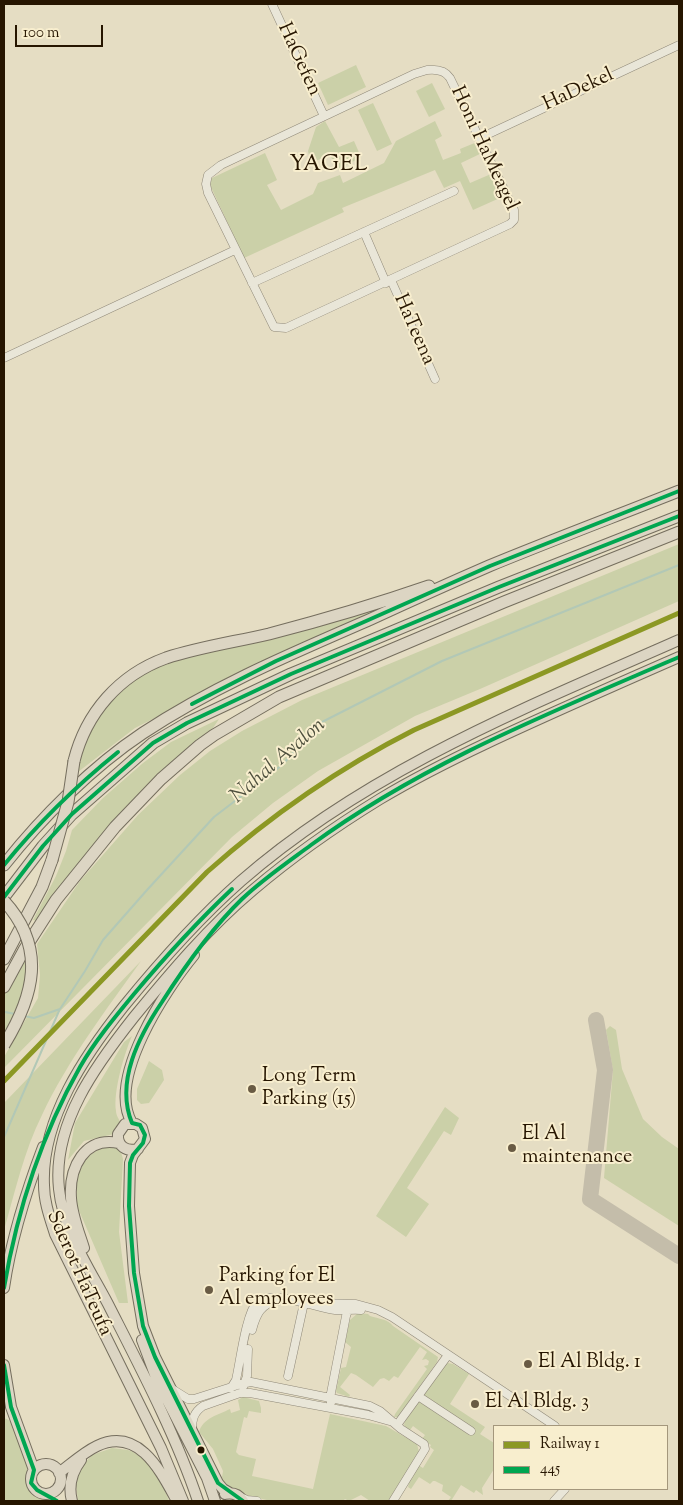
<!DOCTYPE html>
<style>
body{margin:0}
#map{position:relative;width:683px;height:1505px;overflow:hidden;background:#e5ddc3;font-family:"Sorts Mill Goudy",serif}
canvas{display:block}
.frame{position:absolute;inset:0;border:5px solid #261500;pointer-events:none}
.legend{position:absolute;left:493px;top:1425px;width:175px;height:65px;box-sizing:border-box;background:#f8eece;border:1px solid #a4977c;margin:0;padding:6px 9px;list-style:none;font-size:15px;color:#261500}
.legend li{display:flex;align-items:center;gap:10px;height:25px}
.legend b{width:25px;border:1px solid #a4977c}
.scale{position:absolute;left:15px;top:25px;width:88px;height:22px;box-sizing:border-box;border:2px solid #261500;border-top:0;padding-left:6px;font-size:15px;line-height:18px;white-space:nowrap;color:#261500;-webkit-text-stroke:4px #f8eece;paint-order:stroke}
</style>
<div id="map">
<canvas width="683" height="1505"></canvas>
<div class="frame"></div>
<ul class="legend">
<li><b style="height:6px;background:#8c9824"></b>Railway 1</li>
<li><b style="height:6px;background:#00a651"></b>445</li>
</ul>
<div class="scale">100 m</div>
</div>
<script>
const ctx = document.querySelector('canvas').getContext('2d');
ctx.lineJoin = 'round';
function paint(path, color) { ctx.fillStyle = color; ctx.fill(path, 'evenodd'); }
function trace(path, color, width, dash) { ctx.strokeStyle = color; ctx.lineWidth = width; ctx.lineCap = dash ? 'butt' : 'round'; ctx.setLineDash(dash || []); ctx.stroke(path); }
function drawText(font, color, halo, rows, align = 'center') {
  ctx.font = font + ' "Sorts Mill Goudy",serif'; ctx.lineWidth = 4; ctx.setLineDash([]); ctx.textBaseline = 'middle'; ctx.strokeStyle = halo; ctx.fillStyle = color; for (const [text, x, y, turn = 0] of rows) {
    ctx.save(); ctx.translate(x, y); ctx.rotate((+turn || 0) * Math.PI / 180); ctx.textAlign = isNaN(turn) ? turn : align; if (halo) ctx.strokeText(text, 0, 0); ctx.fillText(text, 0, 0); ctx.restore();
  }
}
const green = new Path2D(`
 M356,65L366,87L328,105L318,83Z
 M432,83L445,109L429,117L416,91Z
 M373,103L392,144L377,151L358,110Z
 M325,121L339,147L354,141L361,157L338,170L330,155L311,163L308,151L316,127Z
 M435,121L442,136L435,140L443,160L461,153L460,149L477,142L482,153L461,163L470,183L491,174L502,197L473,210L460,181L444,188L435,170L342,208L344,212L244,258L210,185L212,178L265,153L277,180L267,185L281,210L313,194L318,183L340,175L343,183L384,163L396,141Z
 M679,544V601L480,689L415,716L318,771L273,803L232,837L4,1068V1057L38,998L40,975L37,944L80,881L138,815L180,775L210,751L242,731L302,700Z
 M434,588L240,675L135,728L78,772L80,749L85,735L114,695L140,676L166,663Z
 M219,719L209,734L179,757L37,921L33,920L56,876L66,851L72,830L103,798L143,763L171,742Z
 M26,952C28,986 20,1006 4,1035V991Z
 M141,961C106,1010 68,1060 42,1115C24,1151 15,1192 4,1230V1103Z
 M610,1026L616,1030L622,1069L643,1119L662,1137L679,1149V1226L604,1178L613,1070L606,1030Z
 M132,1036C124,1054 113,1092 116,1111C116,1115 119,1119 120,1122L115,1128L114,1134L84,1141L68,1160L75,1123L124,1042Z
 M149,1061L162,1070L164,1080L149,1103L141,1104L137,1100V1089Z
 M445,1107L459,1118L451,1135L444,1131L407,1188L429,1204L406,1237L376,1216Z
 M115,1145L121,1152L123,1159L119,1232L128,1303H119L77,1206V1176L87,1157L101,1148Z
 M358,1313L368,1314L370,1316C379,1319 388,1319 393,1326L438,1357L437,1362L398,1417H394L395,1414L427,1369L424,1366L428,1365L429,1361L426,1359L422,1360L427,1352L420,1347L398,1378L394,1376L389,1381L384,1378L380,1379L373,1387L356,1375L351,1373L340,1387L350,1395L349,1397L337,1393L336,1391L341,1368L346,1367L351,1347L345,1342L350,1320Z
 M448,1363L453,1364L469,1374L450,1404L485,1427L480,1434L494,1443V1469L482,1488L483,1495L476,1490L474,1493L461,1485L451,1501H448L451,1497L442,1491L443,1485L435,1481H433L430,1484L419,1477L411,1489L408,1487L410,1480L418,1465L423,1468L434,1450L430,1447L431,1445L422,1439L425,1435L413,1426L410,1430L406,1428L404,1425L405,1421L444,1365Z
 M243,1397L259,1401L261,1408V1413L249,1411L247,1418L244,1417L236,1452L239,1455L256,1459L252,1476L313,1489L330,1414L386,1426L417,1444L419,1452L389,1501H370L361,1495L349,1501L345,1499L343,1501H271L245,1495L241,1492L231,1488L225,1485L223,1481L222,1477L223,1471L213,1449L199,1432C203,1418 218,1415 230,1409L231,1413L240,1410L238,1400Z
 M4,1418L9,1420L13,1425L28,1463L26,1480L30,1491L37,1497L48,1499L50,1501H4Z
 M112,1448C118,1449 123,1449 128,1450C149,1457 163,1482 169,1501H78L76,1485L81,1467L92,1455Z`);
const stream = new Path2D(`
 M5,1012L15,1014
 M24,1016L34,1018L60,1009L85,971L103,940L147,890L214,817L282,765L322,722L442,661L679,565
 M4,1137L59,1011`);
const taxiway = new Path2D(`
 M596,1020L605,1070L590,1199L679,1256`);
const minor = new Path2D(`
 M272,4L324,116
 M427,70C436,69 445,70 450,78L514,210V220L510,224L286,328L274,327L208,193L206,184L208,175L221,165L414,74Z
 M480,138L679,45
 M364,232L386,283
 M391,280L435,379
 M252,283L454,191
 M4,358L235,250
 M307,1304L315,1303L356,1304L378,1310L392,1317L555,1426
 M252,1330C256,1315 261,1303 278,1301
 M288,1376L304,1303
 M243,1387L247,1376L248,1349
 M231,1388L236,1380C240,1363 246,1313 257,1302C269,1289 317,1308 335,1310C343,1311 352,1309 361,1310
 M172,1389L188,1399H194L241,1384L251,1382L370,1406L380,1411L401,1429L424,1444L425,1449L393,1501
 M418,1396L471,1431
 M331,1402L330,1398L346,1316L350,1305
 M397,1425L448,1355
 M192,1430C192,1419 194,1412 203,1406L240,1393H250L368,1415L393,1422
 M240,1497L247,1500L257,1501
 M554,1501L565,1489`);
const major = new Path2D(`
 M132,1123C106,1079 166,989 194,955
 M138,1149C126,1152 117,1146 118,1134L125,1124H136L142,1128L145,1139L133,1155L130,1163L129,1206L134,1273L143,1326L155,1357L218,1483L223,1489L230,1493
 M84,1248C79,1232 72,1215 71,1198C69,1168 84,1136 119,1143
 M4,1288C11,1239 26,1192 43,1147
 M142,1340L157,1380L207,1478L215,1501
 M4,1365L11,1407L34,1470
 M31 1479a15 15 0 1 1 30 0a15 15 0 1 1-30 0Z
 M59,1473C71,1464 84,1452 97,1446C139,1426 161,1472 177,1501
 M225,1494C233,1492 239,1495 243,1501
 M72,1501C68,1486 72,1472 81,1460
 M183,1501L161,1448L55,1234C50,1218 44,1202 44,1185C41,1119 85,1055 124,1006C160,962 198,919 241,881C368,770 527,707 679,640
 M198,1501C176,1435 140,1367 108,1304C89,1268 63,1230 59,1189C52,1124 96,1065 134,1017C171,972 209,927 253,890C293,856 336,826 380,799C415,778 451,760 487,743C551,713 615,685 679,657`);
const highway = new Path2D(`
 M74,761C86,713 119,675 166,658C200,647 235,642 269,634C323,620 377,604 429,586
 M4,865C42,817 92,767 143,733C214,686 293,653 371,619C410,601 450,583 489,566C552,540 616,516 679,491
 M4,897L43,846L72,814L153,743L187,723L291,674L499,587L679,516
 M4,959L42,887L52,860
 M4,987L24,950L56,900L115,827L161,779L200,745L214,735L279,697L504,602L679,532`);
const highwayBridge = new Path2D(`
 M52,860L68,802L74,761
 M4,901C47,948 34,996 4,1045`);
const bus1 = new Path2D(`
 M192,704L276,661L490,566L679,491
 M4,865C38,823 76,786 118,752
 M4,897L43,846L72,814L153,743L187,723L291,674L499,587L679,516
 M4,1288C17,1211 41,1136 80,1067C95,1041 115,1017 134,994C165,957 197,922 232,889
 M4,1365L11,1407L34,1470L31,1483L37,1490L57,1501
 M243,1501L218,1483L155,1357L143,1326L134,1273L129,1206L130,1163L133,1155L143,1143L145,1135L140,1125L132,1123C115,1082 139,1036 162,1002C185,966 211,929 242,899C263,879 288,862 311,845C423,763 552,712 679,657`);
const rail1 = new Path2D(`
 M4,1081L207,872C270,816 339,768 414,730L679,613`);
const markers = [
 [252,1089,5,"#695b44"],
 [512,1148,5,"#695b44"],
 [209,1290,5,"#695b44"],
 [528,1364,5,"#695b44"],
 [475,1404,5,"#695b44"],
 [201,1450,4.5,"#261500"]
];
const streetNames = [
 ["HaGefen",298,60,65],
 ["HaDekel",579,91,-25],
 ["Honi HaMeagel",483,149,65],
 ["HaTeena",413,330,66],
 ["Sderot HaTeufa",78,1274,66]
];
const poiNames = [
 ["Long Term",262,1078],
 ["Parking (15)",262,1101],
 ["El Al",522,1136],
 ["maintenance",522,1159],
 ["Parking for El",219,1278],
 ["Al employees",219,1301],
 ["El Al Bldg. 1",538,1364],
 ["El Al Bldg. 3",485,1404]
];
const waterNames = [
 ["Nahal Ayalon",279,762,-41]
];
const quarterNames = [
 ["YAGEL",329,166]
];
paint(green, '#cbd0a8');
trace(stream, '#b2c8b6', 2);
trace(taxiway, '#c4bdaa', 16);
trace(minor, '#908979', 9);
trace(major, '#756e5e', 12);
trace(highway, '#756e5e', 13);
trace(minor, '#e9e6d8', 8);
trace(major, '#dcd5c3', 10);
trace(highway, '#dcd5c3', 11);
trace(highwayBridge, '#756e5e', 13, []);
trace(highwayBridge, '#dcd5c3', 11);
trace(bus1, '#00a651', 4);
trace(rail1, '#8c9824', 5);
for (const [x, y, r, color] of markers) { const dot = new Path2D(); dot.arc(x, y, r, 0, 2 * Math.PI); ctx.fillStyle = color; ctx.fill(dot); trace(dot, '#f8eece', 2); }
drawText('20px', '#261500', '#f8eece', streetNames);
drawText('20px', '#261500', '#f8eece', poiNames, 'left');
drawText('italic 21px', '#4f503e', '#f8eece', waterNames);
ctx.letterSpacing = '1px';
drawText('22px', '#261500', '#f8eece', quarterNames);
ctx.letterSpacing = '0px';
</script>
